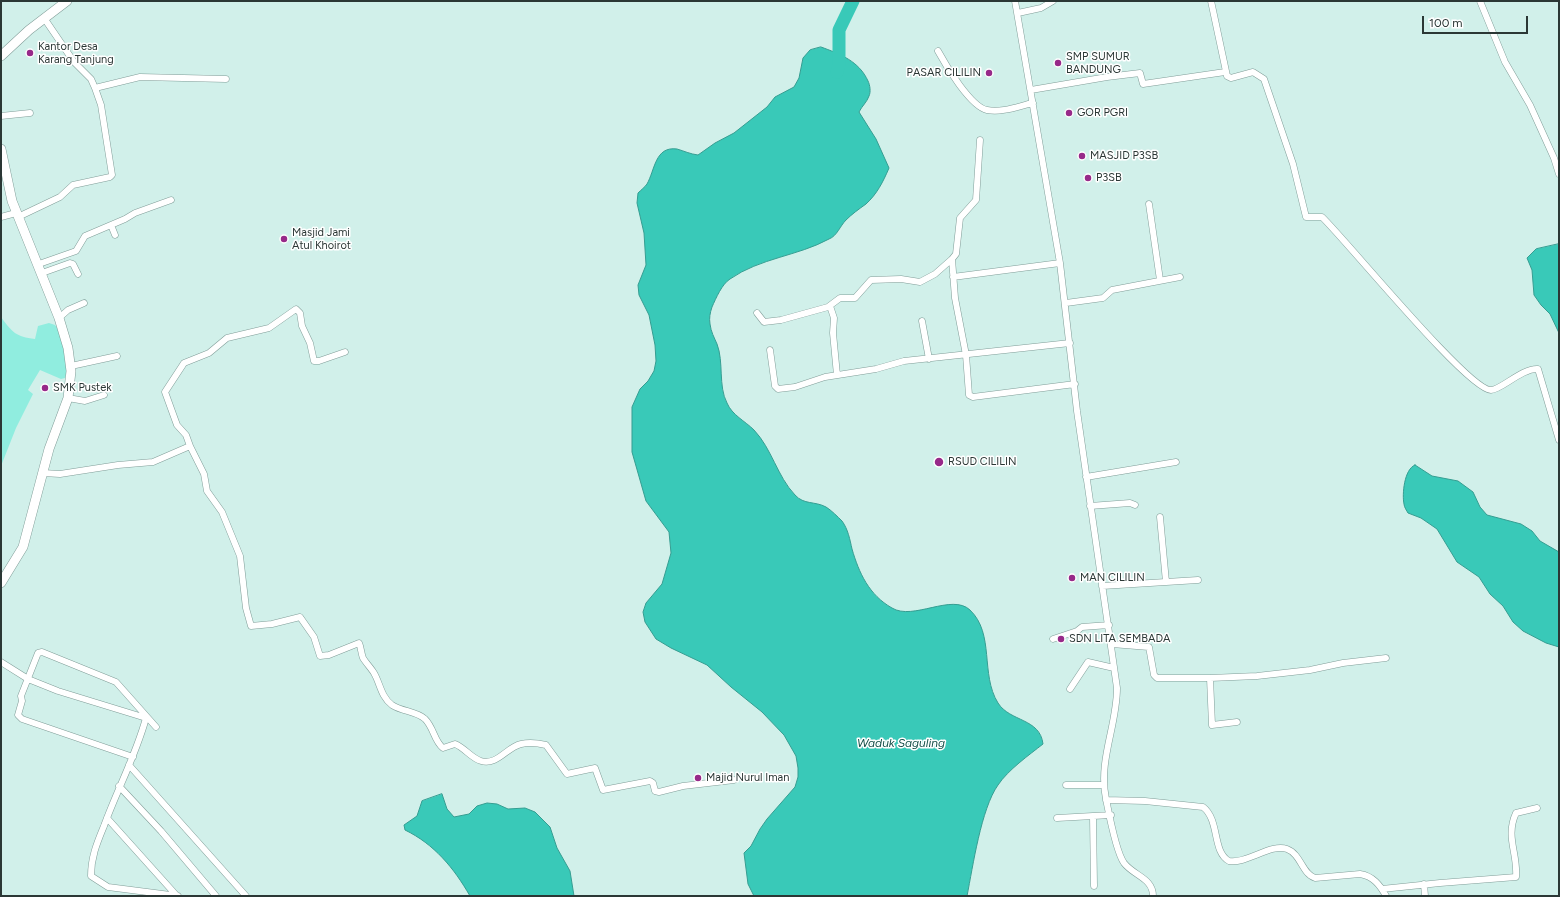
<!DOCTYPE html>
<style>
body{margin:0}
#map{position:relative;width:1560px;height:897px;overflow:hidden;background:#d1f0ea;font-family:Figtree,sans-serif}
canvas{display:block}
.frame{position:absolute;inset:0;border:2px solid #2b3735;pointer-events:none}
.scale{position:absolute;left:1422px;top:16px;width:106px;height:18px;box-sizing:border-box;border:2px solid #2b3735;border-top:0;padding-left:5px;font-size:12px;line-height:14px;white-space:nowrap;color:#2b3735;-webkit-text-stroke:3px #fff;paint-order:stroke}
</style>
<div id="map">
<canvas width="1560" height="897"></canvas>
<div class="frame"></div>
<div class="scale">100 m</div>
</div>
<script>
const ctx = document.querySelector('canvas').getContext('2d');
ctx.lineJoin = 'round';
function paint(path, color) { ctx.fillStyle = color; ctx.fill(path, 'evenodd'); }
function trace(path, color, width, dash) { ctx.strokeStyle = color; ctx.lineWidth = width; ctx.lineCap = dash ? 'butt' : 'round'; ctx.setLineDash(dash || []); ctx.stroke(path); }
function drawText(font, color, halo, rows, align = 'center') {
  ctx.font = font + ' Figtree,sans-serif'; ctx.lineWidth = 3; ctx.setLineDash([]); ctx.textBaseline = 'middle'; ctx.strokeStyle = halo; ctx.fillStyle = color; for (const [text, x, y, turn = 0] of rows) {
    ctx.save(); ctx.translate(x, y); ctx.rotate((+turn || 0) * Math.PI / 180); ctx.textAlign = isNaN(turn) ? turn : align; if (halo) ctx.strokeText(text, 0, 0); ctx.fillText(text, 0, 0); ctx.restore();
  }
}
const green = new Path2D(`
 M1,317C12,332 16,337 35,339L38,326L49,323L55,325C63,335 70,366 65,378L61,379L40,370L28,390L33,394L16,428L1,466Z`);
const water = new Path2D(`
 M821,47C840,54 859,61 868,81C870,85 871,92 869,96C867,102 862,106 859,112L876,139L889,168C883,182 877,194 866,204C859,209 852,214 846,220C840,226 837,236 829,239C798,256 760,258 730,279C722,284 716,298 712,307C710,313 709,318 710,324C711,332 714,337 717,344C724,362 718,386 727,403C732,415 745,421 754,430C772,449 777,476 795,495C804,505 815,501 826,507C831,510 838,517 842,521C848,529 850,540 852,549C859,573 869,595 892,608C913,621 952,593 970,610C995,634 980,674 998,703C1010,722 1040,718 1043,744C1029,755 1008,770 998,785C981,809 973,866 967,896H754L748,884L744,853L751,846L760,829L767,819L795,787L798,777V768L796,756L784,735L762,712L731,687L707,665L671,648L656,639L645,622L643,612L646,603L662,584L671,553L669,532L646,501L632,452V407L640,389L648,381L654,371L656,361L655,345L649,315L639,295L638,285L646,265L644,233L637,203L638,193C641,190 645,187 647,184C655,170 655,146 677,149C684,151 690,154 698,155L715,143L734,133L767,107L775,97L794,87L799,78L803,58L810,50Z
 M1559,244V333L1550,314L1541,305L1534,295L1532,270L1527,258L1536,249Z
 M1415,465L1432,476L1458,481L1473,492L1480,507L1487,515L1521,524L1532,531L1540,541L1559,552V647L1546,643L1523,631L1513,622L1503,606L1490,594L1479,577L1457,562L1437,529L1421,518L1408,513C1407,511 1404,507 1404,504C1402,495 1404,469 1415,465Z
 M442,794L447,809L454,817L469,814L477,806L487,803L497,804L508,809L525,808L535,812L550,827L557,848L570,871L574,896H470C454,868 434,844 405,830L404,825L417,816L422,801Z`);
const river = new Path2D(`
 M837,72L839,65V30L853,1`);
const minor = new Path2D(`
 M1015,1L1060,263L1077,411L1117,688C1117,726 1098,760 1106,799C1109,814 1116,852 1124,863C1134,876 1153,878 1153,896
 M1211,1L1227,76L1231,78L1253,72L1264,79L1293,164L1306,217H1322C1347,241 1469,391 1491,390C1501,390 1522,368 1538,369L1559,440
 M1480,1L1505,62L1530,105L1554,158L1559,174
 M1018,13L1041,8L1053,1
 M938,51C946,66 971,107 987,110C1002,113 1019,106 1033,103
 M95,88L140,77L226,79
 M1031,90L1107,77L1140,73L1143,84L1225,72
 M1,116L30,113
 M980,140L976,200L960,218L956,254L952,259L955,298L966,355L969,395L973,397L1075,384
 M1149,204L1160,280
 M1,217L16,213
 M18,217L60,197L73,185L110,177L112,175L101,105L95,88L91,79L74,62L44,18
 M111,225L115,235
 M39,264L76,251L85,236L125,219L135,213L171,200
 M42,273L70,263L73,264L78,274
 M953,277L1060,263
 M1066,303L1103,298L1112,290L1180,277
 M830,306L834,318L833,333L837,375
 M757,313L764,322L781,320L828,307L840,298H855L871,280L901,279L920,282L935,274L952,259
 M59,318L68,310L84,303
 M922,321L929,359
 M770,350L775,386L778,389L795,387L825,377L876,369L904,361L1070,343
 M71,366L117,356
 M68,398L85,401L104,395
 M190,446L186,435L177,425L165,392L184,363L209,353L227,338L269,328L296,309L300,313L302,326L310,343L314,361H319L345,352
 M43,473L60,474L118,465L153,462L190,446L204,474L207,491L222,512L240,556L246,608L251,626L272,624L300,617L314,637L320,656L329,655L359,643C361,647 361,653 363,658C366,663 371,668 374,673C380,683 381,697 392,705C403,712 416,711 425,719C434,728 434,741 443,748L455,744C465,748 471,758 481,761C497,766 507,747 521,744C529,742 538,743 546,745L567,774L595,768L603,790L650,781L653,783L655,791L659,792L683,786L734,780
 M1086,477L1176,462
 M1090,506L1130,503L1135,505
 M1160,517L1166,582
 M1102,586L1198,580
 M1053,639L1077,631L1082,627L1109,625
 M1112,644L1149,647L1154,675L1157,678H1210L1212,725L1237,722
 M1,662L28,679L58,691L146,718C136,755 117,790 104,826C97,843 91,857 91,876L108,887L178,896
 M1210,678L1257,676L1310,670L1343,663L1386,658
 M1070,689L1088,662L1114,668
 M133,757L22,719L18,715L22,701L21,696L38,653L42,652L116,682L156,727
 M129,765L246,896
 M1066,785H1104
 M119,786L161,831L216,896
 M1106,800L1145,801L1203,807C1220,820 1212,852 1229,861C1247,864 1271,843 1287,849C1301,854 1302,874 1315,878L1360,874C1373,876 1380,885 1386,896
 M1093,816L1094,886
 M107,818L177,896
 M1057,818L1111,815
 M1424,884L1425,896
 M1382,889L1440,883L1516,877C1518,853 1505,837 1516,813L1537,808`);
const secondary = new Path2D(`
 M1,56L29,30L67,1
 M1,149L12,201L59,318L68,348L71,371L68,398L49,449L23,547L1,583`);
const markers = [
 [30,53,4,"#972989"],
 [1058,63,4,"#972989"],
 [989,73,4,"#972989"],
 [1069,113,4,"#972989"],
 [1082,156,4,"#972989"],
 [1088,178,4,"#972989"],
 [284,239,4,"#972989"],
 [45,388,4,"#972989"],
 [939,462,5,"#972989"],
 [1072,578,4,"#972989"],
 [1061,639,4,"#972989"],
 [698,778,4,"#972989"]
];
const poiNames = [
 ["Kantor Desa",38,47],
 ["Karang Tanjung",38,60],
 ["SMP SUMUR",1066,57],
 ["BANDUNG",1066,70],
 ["PASAR CILILIN",981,73,"right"],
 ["GOR PGRI",1077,113],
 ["MASJID P3SB",1090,156],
 ["P3SB",1096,178],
 ["Masjid Jami",292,233],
 ["Atul Khoirot",292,246],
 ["SMK Pustek",53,388],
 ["RSUD CILILIN",948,462],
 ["MAN CILILIN",1080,578],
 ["SDN LITA SEMBADA",1069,639],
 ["Majid Nurul Iman",706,778]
];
const waterNames = [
 ["Waduk Saguling",901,743]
];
paint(green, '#90eddf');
paint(water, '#39c9b8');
trace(water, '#359d91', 1);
trace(river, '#39c9b8', 13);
trace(minor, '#809d98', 7);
trace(secondary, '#809d98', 10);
trace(minor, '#fff', 6);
trace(secondary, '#fff', 9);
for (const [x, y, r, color] of markers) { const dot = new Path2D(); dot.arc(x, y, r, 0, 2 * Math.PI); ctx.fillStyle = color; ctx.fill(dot); trace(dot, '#fff', 1.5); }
drawText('11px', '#2b3735', '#fff', poiNames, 'left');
drawText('italic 12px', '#155049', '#fff', waterNames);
</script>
